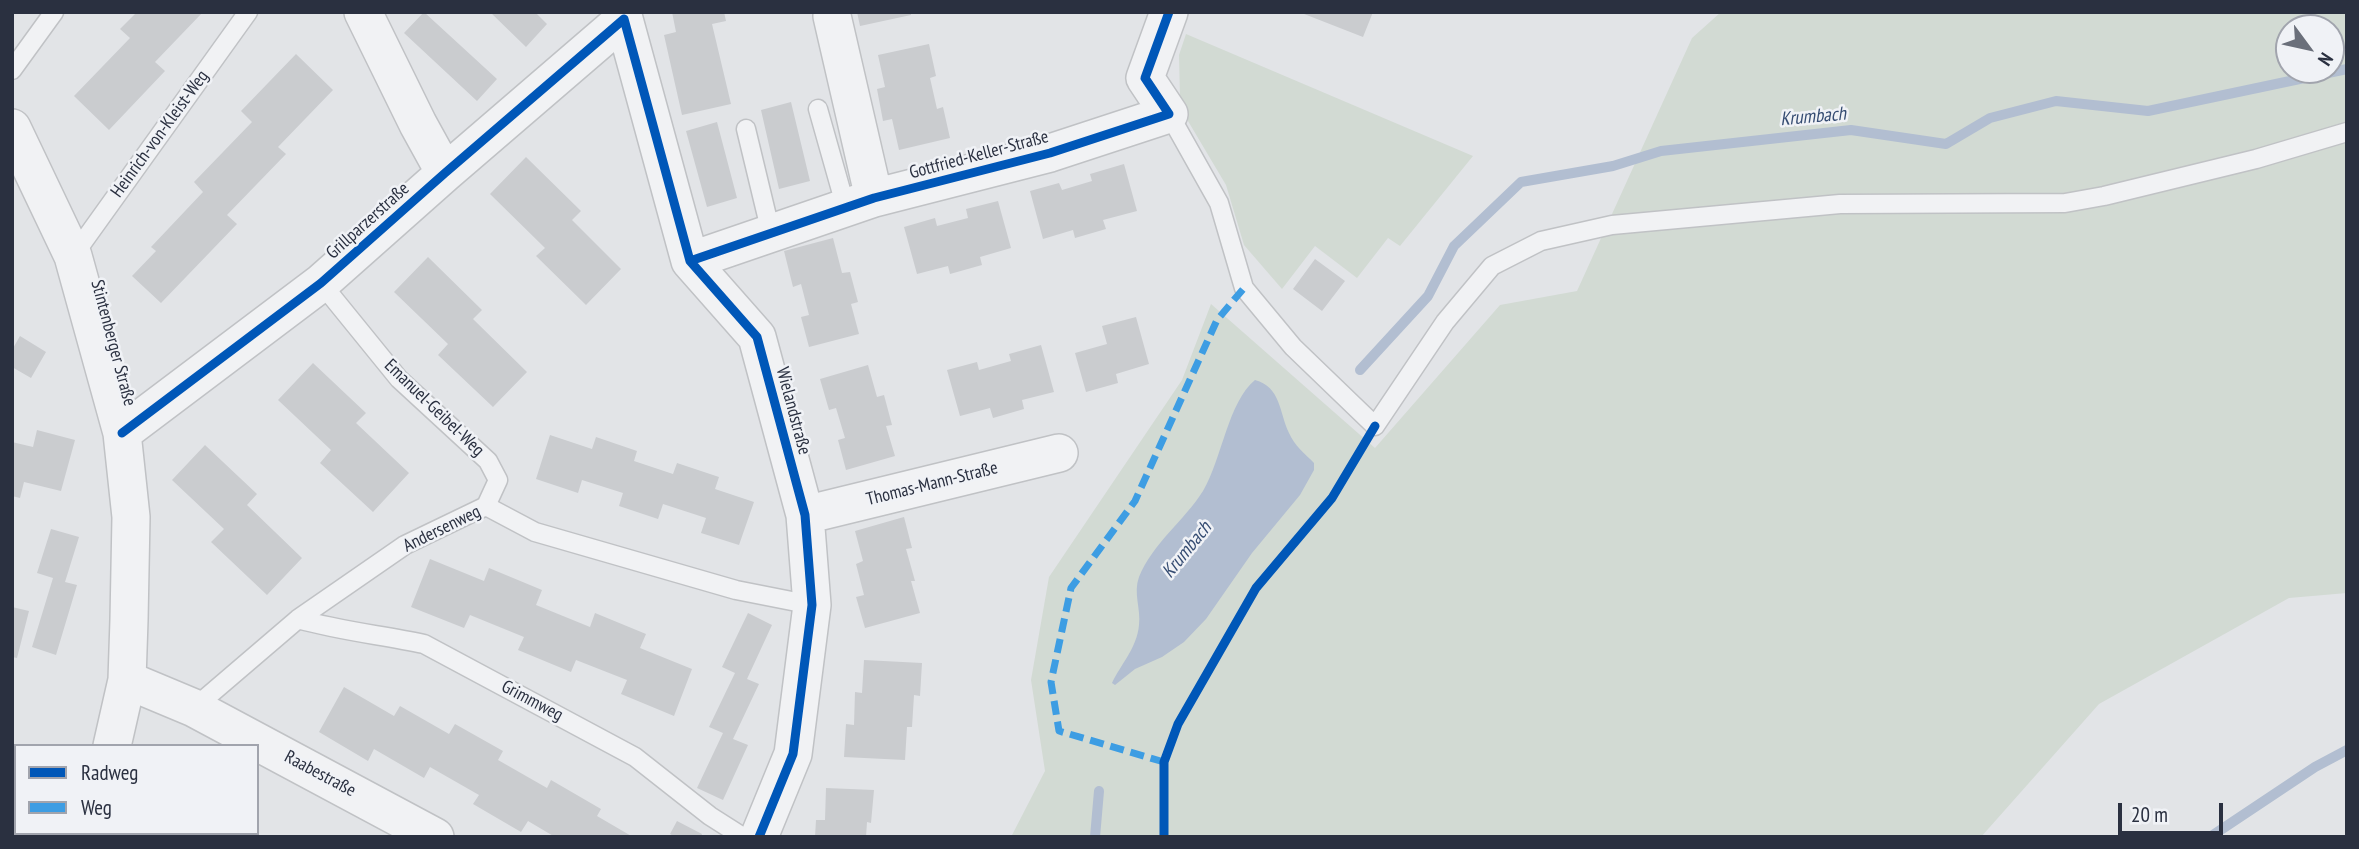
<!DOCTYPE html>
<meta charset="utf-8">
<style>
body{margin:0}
#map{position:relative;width:2359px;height:849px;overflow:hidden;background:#e2e4e7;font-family:"PT Sans Narrow",sans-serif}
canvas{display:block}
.frame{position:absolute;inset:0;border:14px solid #2a3040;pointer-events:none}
.legend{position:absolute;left:14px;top:744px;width:245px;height:91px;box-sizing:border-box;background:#f0f2f6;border:2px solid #a1a4ad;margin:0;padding:9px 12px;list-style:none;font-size:21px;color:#2a3040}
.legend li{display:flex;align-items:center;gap:14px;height:35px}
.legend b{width:35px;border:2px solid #a1a4ad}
.north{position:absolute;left:2275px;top:14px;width:70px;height:70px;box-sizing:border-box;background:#f0f2f6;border:2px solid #a1a4ad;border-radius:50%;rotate:123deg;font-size:19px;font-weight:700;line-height:28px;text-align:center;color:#2a3040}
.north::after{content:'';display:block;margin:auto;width:24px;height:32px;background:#6a6f7a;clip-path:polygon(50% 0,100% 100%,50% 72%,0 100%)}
.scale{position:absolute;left:2118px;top:803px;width:105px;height:32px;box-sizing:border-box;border:4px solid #2a3040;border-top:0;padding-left:9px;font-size:21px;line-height:24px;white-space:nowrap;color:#2a3040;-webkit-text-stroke:5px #f0f2f6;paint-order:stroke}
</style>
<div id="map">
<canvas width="2359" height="849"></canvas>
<div class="frame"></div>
<ul class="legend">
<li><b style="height:9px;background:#0057b8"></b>Radweg</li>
<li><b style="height:9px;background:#3d9de3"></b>Weg</li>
</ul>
<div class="north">N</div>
<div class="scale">20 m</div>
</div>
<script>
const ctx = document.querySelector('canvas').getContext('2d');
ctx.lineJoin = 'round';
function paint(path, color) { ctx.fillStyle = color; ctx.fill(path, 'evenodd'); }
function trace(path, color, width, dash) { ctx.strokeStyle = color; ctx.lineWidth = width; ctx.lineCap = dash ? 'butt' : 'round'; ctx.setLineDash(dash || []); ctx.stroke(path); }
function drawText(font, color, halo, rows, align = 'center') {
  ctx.font = font + ' "PT Sans Narrow",sans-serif'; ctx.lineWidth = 5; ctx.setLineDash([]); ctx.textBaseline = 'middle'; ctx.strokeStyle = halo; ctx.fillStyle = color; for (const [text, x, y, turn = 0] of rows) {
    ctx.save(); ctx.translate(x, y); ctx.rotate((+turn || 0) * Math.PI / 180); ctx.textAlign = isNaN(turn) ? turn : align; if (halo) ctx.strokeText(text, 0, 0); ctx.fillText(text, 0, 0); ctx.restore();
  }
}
const green = new Path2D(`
 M1721,12H2347V593L2289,598L2099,704L1981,837H1011L1045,771L1031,680L1049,577L1182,380L1211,304L1375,448L1500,305L1577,291L1692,38ZM2289,28H2331V70H2289Z
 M1186,34L1473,156L1400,246L1388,238L1357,278L1315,246L1282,289L1244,245L1226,185L1185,116L1180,98L1179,55Z`);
const water = new Path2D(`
 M1255,380C1281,387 1279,412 1289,433C1294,445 1305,454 1314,463V470L1300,495L1252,553L1206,619L1184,642L1162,657L1135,669L1115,685L1112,683C1121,664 1137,648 1139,625C1141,609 1133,593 1139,577C1153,543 1184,521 1203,491C1222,459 1228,402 1255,380Z`);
const stream = new Path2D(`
 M1360,370L1428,296L1454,246L1521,182L1613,166L1661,151L1851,130L1946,144L1990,118L2056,101L2148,111L2347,69
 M1095,837L1099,791
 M2210,837L2315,767L2347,750`);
const building = new Path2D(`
 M137,12H203L155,62L165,71L109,130L74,96L130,38L120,29Z
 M424,12L497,79L477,101L404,33Z
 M490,12H535L547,24L526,47Z
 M672,12H724L726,21L712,24L731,104L682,115L664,35L676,32Z
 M857,12H911V15L860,26Z
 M1299,12H1373L1363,37Z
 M929,44L936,76L930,78L937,109L943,107L950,138L899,150L892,119L883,121L877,89L885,87L878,55Z
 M296,54L333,90L278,147L286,154L227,215L237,224L161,303L132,276L156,251L151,247L203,192L194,182L252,122L241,111Z
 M791,102L810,181L779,189L761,110Z
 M717,122L737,198L707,207L686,131Z
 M526,157L581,211L572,220L621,269L586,305L536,256L545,248L490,194Z
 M1124,164L1137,211L1103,220L1106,229L1075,238L1073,230L1043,239L1030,191L1059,183L1062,190L1092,181L1090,174Z
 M998,201L1011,248L980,257L982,265L950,274L948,266L917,274L904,227L935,218L937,226L968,218L966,209Z
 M833,238L842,273L850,272L858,302L851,304L859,334L809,347L801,317L809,315L801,284L793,287L784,251Z
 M428,257L482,310L473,319L527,372L493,407L438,355L448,344L394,292Z
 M1315,259L1345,281L1322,311L1293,289Z
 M1136,317L1149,364L1116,374L1118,383L1086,392L1075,353L1107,344L1102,326Z
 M20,336L46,352L31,378L12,367V350Z
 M1041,345L1054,392L1022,400L1024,409L993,418L990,408L960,416L947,370L977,362L979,370L1011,361L1009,354Z
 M313,363L366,413L356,423L409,473L373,512L320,463L331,450L278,400Z
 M868,365L877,397L884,395L892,425L886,426L895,456L846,470L838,440L845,438L836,408L829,410L820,379Z
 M37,430L75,440L61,491L24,482L20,498L12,496V442L33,447Z
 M550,435L592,449L596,437L637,451L634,461L673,474L677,463L719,477L715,489L754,502L739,545L701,533L706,518L663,504L658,519L619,506L623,493L582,480L578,493L536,479Z
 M205,445L257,494L247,505L302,558L267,595L211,542L224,529L172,480Z
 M904,517L912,548L906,549L915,581H911L920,613L865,628L856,597L864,595L856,564L863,561L855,531Z
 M51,529L79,537L65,582L77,585L56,655L32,647L53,578L37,573Z
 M430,559L484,581L489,568L542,590L536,605L590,627L595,613L646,634L640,648L692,669L674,716L621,694L627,680L576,660L571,672L518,650L524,637L470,615L464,628L411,607Z
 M12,607L29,611L17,658L12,657Z
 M748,613L772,625L747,679L759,684L733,739L748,745L723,800L697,788L723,733L709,727L735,673L722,667Z
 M864,660L922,663L920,696L914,695L912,727H907L905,760L844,757L846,724L854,725L855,692L862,693Z
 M344,687L394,716L400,706L449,734L455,724L503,751L498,760L547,788L551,780L601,809L597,816L633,837H555L528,821L521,832L473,804L479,795L430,767L424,778L374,749L368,761L319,732Z
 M12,768L16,769V810L13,820Z
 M826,788L874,790L871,823L867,822L866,837H815L816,820H825Z
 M677,821L702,834L701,837H675L670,834Z
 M162,833H236L235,837H168Z`);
const service = new Path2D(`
 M12,70L54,12
 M818,109L846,208
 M1169,114L1219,203L1244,288L1293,347L1375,426L1445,322L1492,266L1541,241L1612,225L1840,204L2065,203L2104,196L2256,159L2347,132
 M746,129L771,233
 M73,256L248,12
 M321,283L399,379L488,461L498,480L486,506
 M298,619C340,631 382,635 424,644L635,757L710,816L743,837
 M194,708L298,619L405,545L486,506L535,532L736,590L812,605`);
const minor = new Path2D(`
 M363,12L418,124L445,173
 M832,16L874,198
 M12,128L73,256L122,433L131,517L129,620L127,680L112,746
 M690,261L874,198L1050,153L1169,114L1145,78L1169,12
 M122,433L321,283L445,173L624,19L690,261L757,337L805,515L812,605L793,754L759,837
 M805,515L1059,453
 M127,680L194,708L435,837
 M93,837V833`);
const quiet = new Path2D(`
 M1164,762L1059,731L1051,682L1071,588L1135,501L1217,320L1244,288`);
const cycleway = new Path2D(`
 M690,261L874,198L1050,153L1169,114L1145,78L1169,12
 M122,433L321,283L445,173L624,19L690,261L757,337L805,515L812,605L793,754L759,837
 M1164,837V762L1178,724L1256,588L1332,498L1375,426`);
const streetNames = [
 ["Heinrich-von-Kleist-Weg",160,134,-54],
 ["Gottfried-Keller-Straße",979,155,-15],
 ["Grillparzerstraße",368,221,-42],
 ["Stintenberger Straße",113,343,75],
 ["Emanuel-Geibel-Weg",434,408,44],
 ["Wielandstraße",793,411,75],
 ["Thomas-Mann-Straße",932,484,-14],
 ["Andersenweg",442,529,-26],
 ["Grimmweg",532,701,28],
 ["Raabestraße",320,774,28]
];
const waterNames = [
 ["Krumbach",1813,117,-5],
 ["Krumbach",1187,550,-51]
];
paint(green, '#d2dad3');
paint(water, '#b2bed1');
trace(stream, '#b2bed1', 10);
paint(building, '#cacccf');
trace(service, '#c0c2c5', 21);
trace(minor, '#c0c2c5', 40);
trace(service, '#f1f2f4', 18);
trace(minor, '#f1f2f4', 37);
trace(quiet, '#3d9de3', 7, [14, 7]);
trace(cycleway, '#0057b8', 9);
drawText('18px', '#2a3040', '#f0f2f6', streetNames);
drawText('italic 19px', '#354c72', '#f0f2f6', waterNames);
</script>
